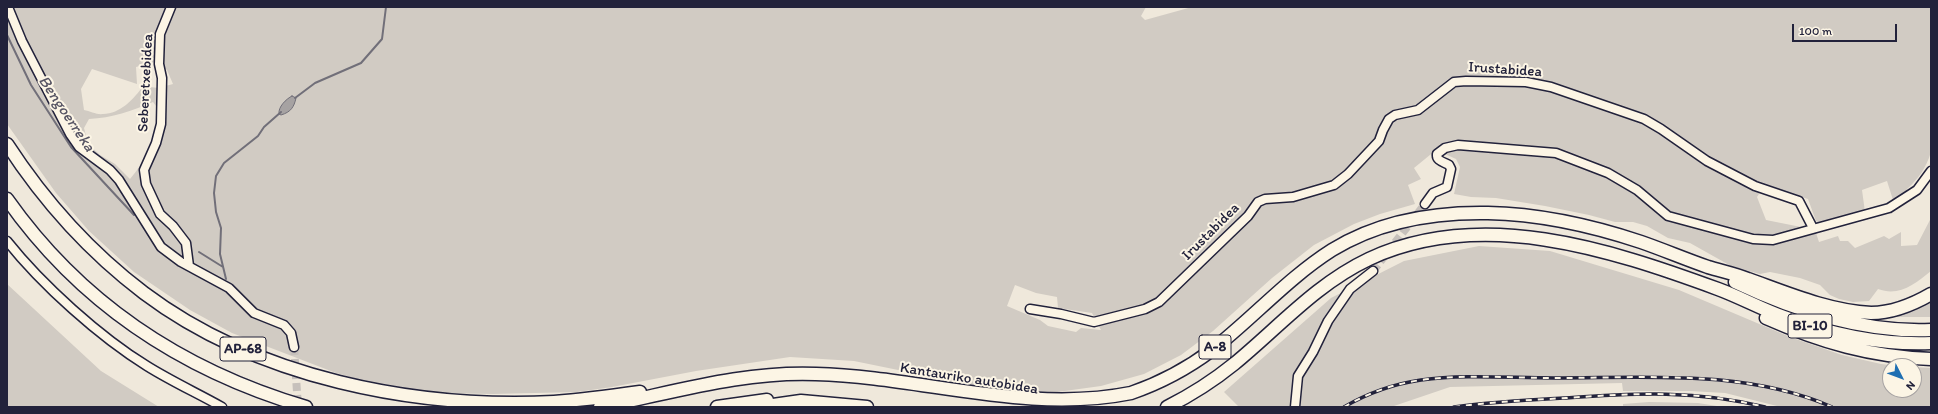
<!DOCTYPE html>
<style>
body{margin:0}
#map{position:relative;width:1938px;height:414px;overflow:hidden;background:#efe8db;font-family:Itim,sans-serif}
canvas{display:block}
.frame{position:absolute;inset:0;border:8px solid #22223b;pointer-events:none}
.north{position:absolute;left:1882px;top:358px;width:40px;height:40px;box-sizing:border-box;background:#fcf5e5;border:1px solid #a5a1a1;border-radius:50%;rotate:132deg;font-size:11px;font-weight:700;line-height:16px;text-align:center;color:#22223b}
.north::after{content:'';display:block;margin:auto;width:14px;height:18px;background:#1f6fb2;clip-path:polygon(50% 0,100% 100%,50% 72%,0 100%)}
.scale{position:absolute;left:1792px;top:24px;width:105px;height:18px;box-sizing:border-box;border:2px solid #22223b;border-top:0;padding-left:5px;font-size:12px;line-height:14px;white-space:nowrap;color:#22223b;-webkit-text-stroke:3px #fcf5e5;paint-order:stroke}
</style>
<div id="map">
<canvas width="1938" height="414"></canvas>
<div class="frame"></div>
<div class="north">N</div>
<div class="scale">100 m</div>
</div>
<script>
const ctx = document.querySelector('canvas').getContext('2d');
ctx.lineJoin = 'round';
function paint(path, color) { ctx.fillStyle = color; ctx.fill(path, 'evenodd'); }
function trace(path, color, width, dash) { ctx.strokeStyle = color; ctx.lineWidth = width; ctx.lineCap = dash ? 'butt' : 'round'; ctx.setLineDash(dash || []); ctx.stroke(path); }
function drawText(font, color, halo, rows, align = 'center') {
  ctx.font = font + ' Itim,sans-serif'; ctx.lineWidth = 4; ctx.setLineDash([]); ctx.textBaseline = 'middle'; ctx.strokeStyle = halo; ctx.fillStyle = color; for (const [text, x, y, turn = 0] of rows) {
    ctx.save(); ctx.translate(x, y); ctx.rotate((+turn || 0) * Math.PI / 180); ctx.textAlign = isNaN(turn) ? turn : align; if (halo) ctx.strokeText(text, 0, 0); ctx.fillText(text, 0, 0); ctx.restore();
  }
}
const green = new Path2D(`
 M7,7H1146L1141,16L1145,20L1192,7H1931V152C1926,168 1919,178 1907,189L1906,192L1893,200L1887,181L1862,190L1865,212L1821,224L1816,221L1808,199L1765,185L1757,197L1766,220L1806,228L1809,234L1816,233L1819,242L1838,236L1840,241H1848L1855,248L1884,236L1889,239L1901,232V246L1917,245L1931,218V271C1915,284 1899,297 1878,289L1869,301L1853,302L1839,299L1830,295L1820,285L1800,278L1770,272L1760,274L1731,266L1690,243L1668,238L1647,226L1633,222H1615L1589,215L1545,206L1496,198L1471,197L1454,194L1460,167L1456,159L1436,150L1414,168L1421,179L1408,185L1415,204L1380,214L1354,224L1314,245L1272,278L1213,331L1181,355L1144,374L1101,386L1050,393H1027L996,390L854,361L790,357L696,371L612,387L577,392L493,394L434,393L405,389L375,384L336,373L232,333L190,310L134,272L89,231L56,193L7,124ZM155,62L167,70L173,84L158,88L143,86C134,99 120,114 103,114C97,115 90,111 84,110L81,89L92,69L137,84L136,67ZM153,102L159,110C157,134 147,160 130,179L115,164L100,155L88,144L84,128L89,119C112,118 132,111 153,102ZM1015,285L1036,293L1057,297L1058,308L1092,313L1101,330L1081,328L1076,332L1048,326L1040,320L1007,306Z
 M1479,246L1550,251L1679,290L1790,337L1842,355L1881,364L1899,366H1890V390H1914V367L1931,368V407H1781L1725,393L1690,391H1623L1622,383L1450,387L1391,407H1239L1224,392L1331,298L1404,261Z
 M7,284L101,371L159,407H7Z
 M1931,299V317H1882Z
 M1649,402L1698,403L1723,407H1623V404Z`);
const water = new Path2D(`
 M292,96L296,98C294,107 291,112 281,115L279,114C278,107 286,99 292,96Z`);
const stream = new Path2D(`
 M7,35L31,85L71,147L134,215
 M295,98L315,83L361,63L382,39L386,7
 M199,252L223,267
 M226,279L220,254L221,228L216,212L214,193L216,176L224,163L258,136L264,127L281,112`);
const minorTunnel = new Path2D(`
 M1373,271L1425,204
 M294,347L298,407`);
const minor = new Path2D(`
 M8,7L22,41L70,134L79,147L110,170L119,180L161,247L181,262L229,288L254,313L284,325L291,333L294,347
 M171,7L160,34L159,64L162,78L161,124L156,143L144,170L146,184L160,214L173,226L186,243L189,266
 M1425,204L1433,193L1447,187L1451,169L1449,165C1444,162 1436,161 1437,154L1445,148L1458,145L1556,153L1608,173L1637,190L1668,216L1753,239L1773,240L1889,208L1917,190L1931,171
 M7,241C42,285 100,337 147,366C171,381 197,393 222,407
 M1030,309L1061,314L1094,322L1145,309L1159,302L1248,216L1258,202L1265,199L1293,197L1334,185L1348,174L1379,141L1383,130L1389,119L1395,115L1418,110L1454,82L1466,81L1526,82L1551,87L1644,119L1661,129L1707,161L1755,186L1799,201L1813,228
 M1295,407L1298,376L1313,352L1328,321L1350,289L1373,271`);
const highway = new Path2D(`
 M7,144C44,201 90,252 144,293C257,378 415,409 554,402C582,400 612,396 640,392
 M7,199C81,304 184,371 306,407
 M1735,282C1796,311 1863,333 1931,330
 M1766,318C1820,342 1872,357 1931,359
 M600,407C672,393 742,371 816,374C921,377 1027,414 1131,393C1160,383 1188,368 1212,350C1253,318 1288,278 1332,250C1379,221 1434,212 1488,213C1540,214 1593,226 1641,242C1664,250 1685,259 1708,267C1721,271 1735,274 1748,279C1787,293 1829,311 1871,313C1893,313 1912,305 1931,294
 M717,407L767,400
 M759,407L801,401L867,407
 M1167,407C1191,395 1213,381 1234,364C1278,328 1316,284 1369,259C1481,207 1609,249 1718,289C1740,297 1761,309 1784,317C1830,334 1881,345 1931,343`);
const rail = new Path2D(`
 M1344,407C1368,393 1393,384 1421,380C1464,374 1510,378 1554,378C1646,378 1745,369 1832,407
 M1454,407C1491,402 1529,400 1566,398C1637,393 1696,390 1765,407`);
const shields = [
 [1810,326,44],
 [1215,347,32],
 [243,349,46]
];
const shieldNames = [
 ["BI-10",1810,326],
 ["A-8",1215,347],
 ["AP-68",243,349]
];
const streetNames = [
 ["Irustabidea",1505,70,4],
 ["Seberetxebidea",146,83,-87],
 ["Irustabidea",1211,232,-45],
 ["Kantauriko autobidea",969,379,9]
];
const waterNames = [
 ["Bengoerreka",66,114,56]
];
paint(green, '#d1cbc3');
paint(water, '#a6a2a2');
trace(water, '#716f79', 1);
trace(stream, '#716f79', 2);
trace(minorTunnel, '#c6c0bb', 8, [8, 4]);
trace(minor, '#22223b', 11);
trace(highway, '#22223b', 15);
trace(minor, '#fcf5e5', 8);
trace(highway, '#fcf5e5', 12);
trace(rail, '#22223b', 3.5);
trace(rail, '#fcf5e5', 2, [6]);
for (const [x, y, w] of shields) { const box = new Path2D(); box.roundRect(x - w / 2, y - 12, w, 24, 3); ctx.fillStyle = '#fcf5e5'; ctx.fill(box); trace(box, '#22223b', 1); }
drawText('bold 14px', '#22223b', null, shieldNames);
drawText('15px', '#22223b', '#fcf5e5', streetNames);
drawText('italic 16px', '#575564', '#fcf5e5', waterNames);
</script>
